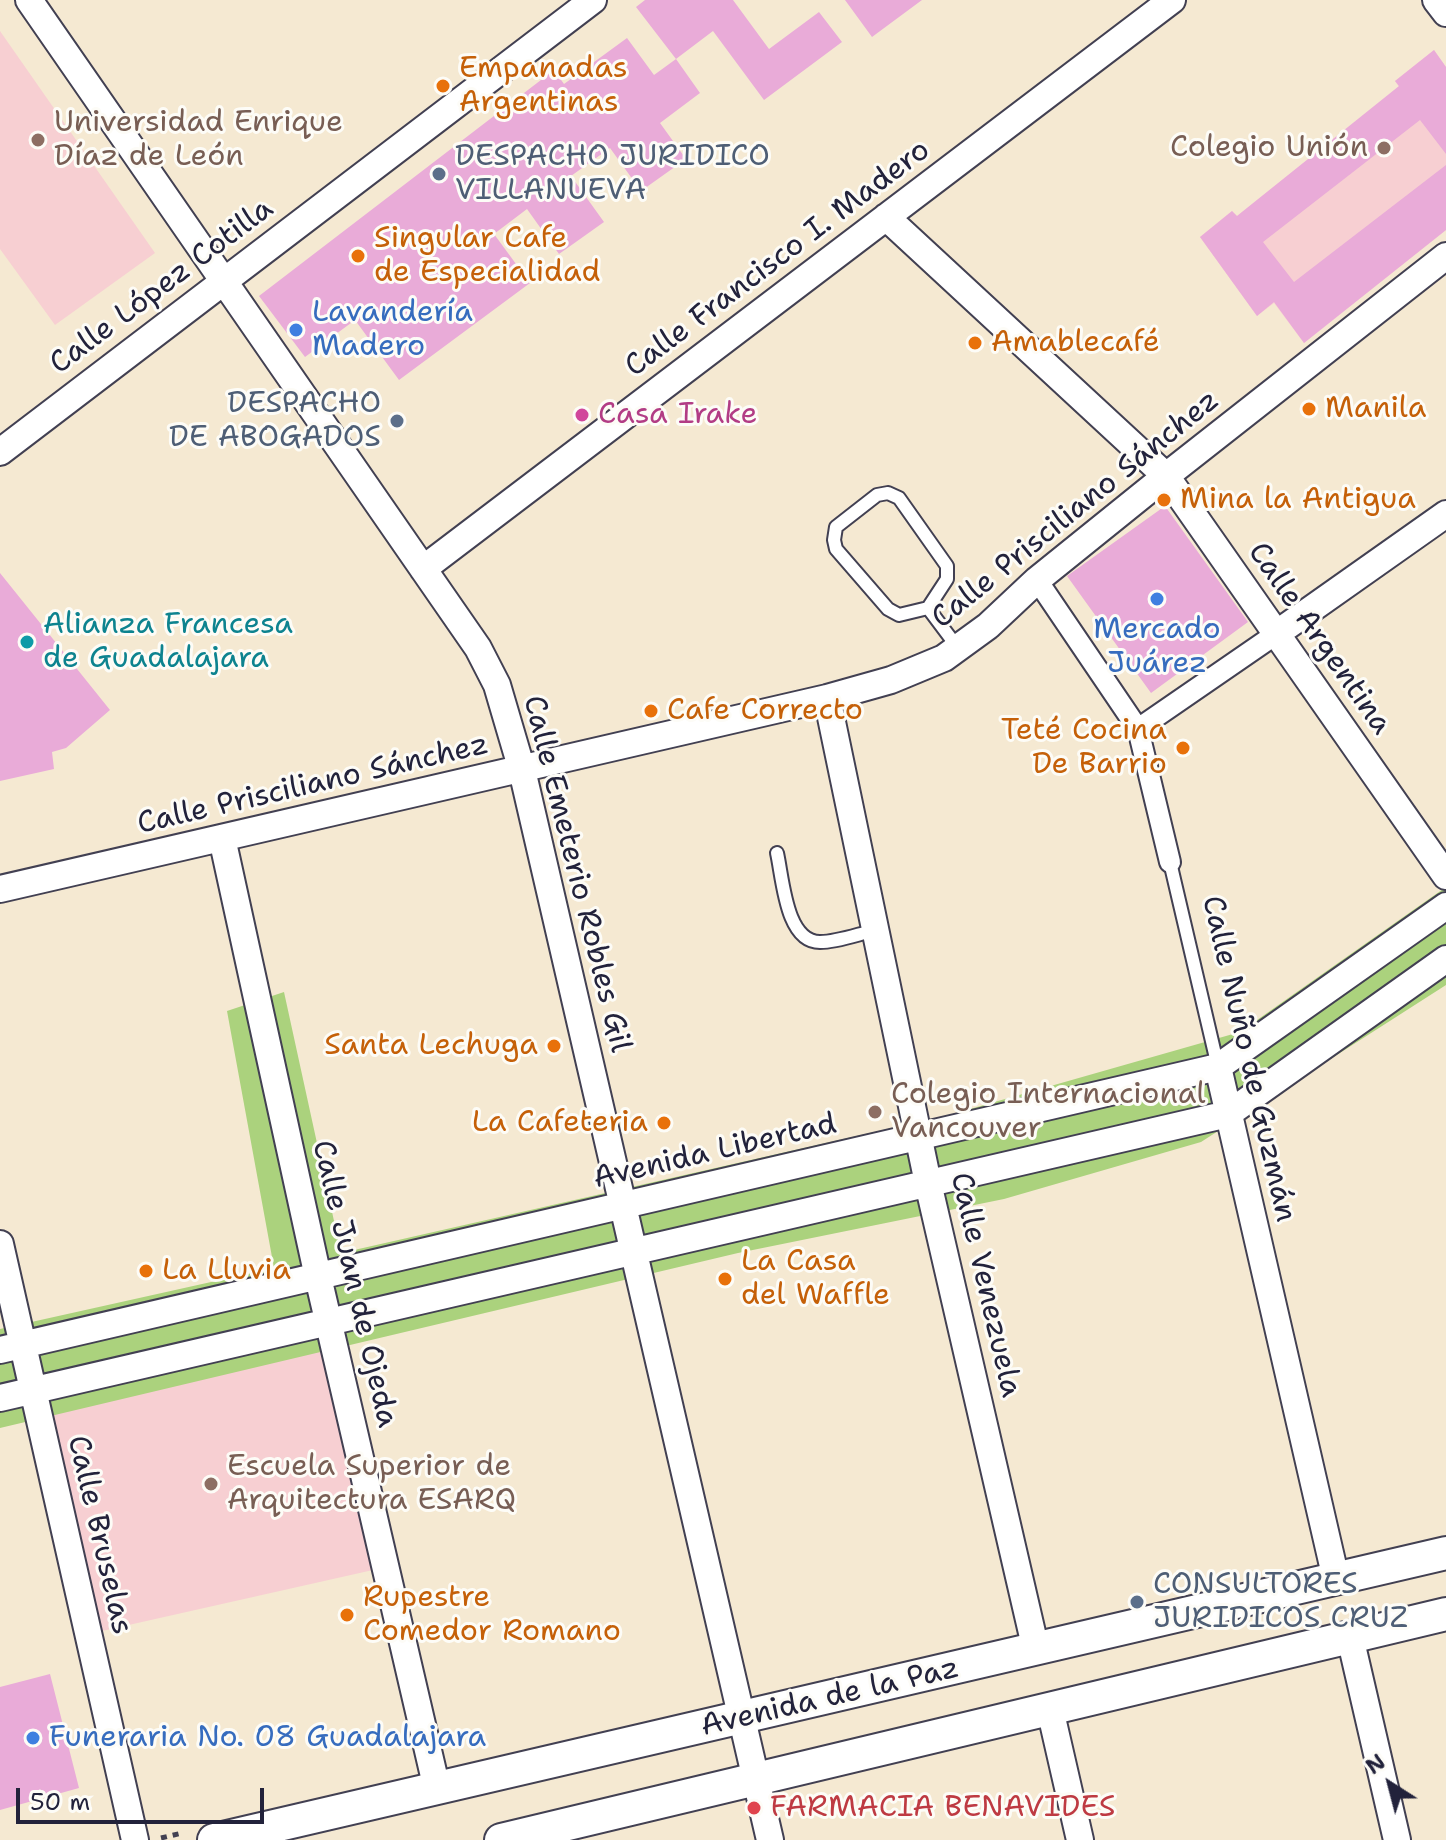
<!DOCTYPE html>
<meta charset="utf-8">
<style>
body{margin:0}
#map{position:relative;width:1446px;height:1840px;overflow:hidden;background:#f5e9d2;font-family:"Shantell Sans",sans-serif}
canvas{display:block}
.north{position:absolute;left:1350px;top:1744px;width:80px;height:80px;-webkit-text-stroke:6px #fdfcf7;paint-order:stroke;rotate:324deg;font-size:22px;font-weight:700;line-height:32px;text-align:center;color:#22223b}
.north::after{content:'';display:block;margin:auto;width:28px;height:36px;background:#22223b;clip-path:polygon(50% 0,100% 100%,50% 72%,0 100%)}
.scale{position:absolute;left:16px;top:1788px;width:248px;height:36px;box-sizing:border-box;border:4px solid #22223b;border-top:0;padding-left:10px;font-size:24px;line-height:28px;white-space:nowrap;color:#22223b;-webkit-text-stroke:6px #fdfcf7;paint-order:stroke}
</style>
<div id="map">
<canvas width="1446" height="1840"></canvas>
<div class="north">N</div>
<div class="scale">50 m</div>
</div>
<script>
const ctx = document.querySelector('canvas').getContext('2d');
ctx.lineJoin = 'round';
function paint(path, color) { ctx.fillStyle = color; ctx.fill(path, 'evenodd'); }
function trace(path, color, width, dash) { ctx.strokeStyle = color; ctx.lineWidth = width; ctx.lineCap = dash ? 'butt' : 'round'; ctx.setLineDash(dash || []); ctx.stroke(path); }
function drawText(font, color, halo, rows, align = 'center') {
  ctx.font = font + ' "Shantell Sans",sans-serif'; ctx.lineWidth = 6; ctx.setLineDash([]); ctx.textBaseline = 'middle'; ctx.strokeStyle = halo; ctx.fillStyle = color; for (const [text, x, y, turn = 0] of rows) {
    ctx.save(); ctx.translate(x, y); ctx.rotate((+turn || 0) * Math.PI / 180); ctx.textAlign = isNaN(turn) ? turn : align; if (halo) ctx.strokeText(text, 0, 0); ctx.fillText(text, 0, 0); ctx.restore();
  }
}
const built = new Path2D(`
 M0,31L155,253L55,325L0,249Z
 M1434,50L1446,67V230L1304,343L1274,303L1257,316L1200,237L1232,211L1237,216L1399,87L1395,81Z
 M319,1335L373,1570L102,1631L49,1398Z`);
const green = new Path2D(`
 M1446,887V985L1201,1142L1004,1199L738,1253L0,1428V1329L274,1268L227,1011L284,992L341,1253L949,1115L1240,1032Z`);
const building = new Path2D(`
 M645,0H733L769,49L819,12L842,42L764,100L713,31L676,59L636,7Z
 M845,0H922L872,37Z
 M627,38L654,75L676,59L700,93L660,123L686,159L641,191L610,148L571,176L604,222L559,254L527,209L494,234L530,283L399,380L355,320L305,357L259,296L554,70L564,84Z
 M1434,50L1446,67V154L1420,120L1263,242L1294,282L1446,165V230L1304,343L1274,302L1257,316L1200,237L1232,211L1237,216L1399,86L1395,81Z
 M1165,506L1248,622L1151,693L1067,576Z
 M0,573L110,710L66,748L52,752L54,769L0,781Z
 M50,1674L79,1788L0,1810V1687Z`);
const path = new Path2D(`
 M161,1838L182,1833`);
const service = new Path2D(`
 M888,493L899,498L947,566V579L928,608L899,615L888,609L836,549L834,540L836,527L877,495Z
 M928,608L958,648
 M777,853C783,880 786,942 820,942C838,942 858,934 876,930
 M1170,862L1218,1067`);
const pedestrian = new Path2D(`
 M1037,580L1138,729L1170,862
 M1138,729L1276,634`);
const minor = new Path2D(`
 M29,0L478,648L497,685L522,770L770,1840
 M1436,0L1446,13
 M886,217L1166,476L1446,876
 M0,452L593,0
 M423,569L1172,0
 M1276,634L1446,514
 M827,698L928,1183L1036,1650
 M222,838L318,1277L437,1789
 M0,889L827,698L891,680L944,658L988,626L1037,580L1166,476L1446,256
 M1218,1067L1336,1579
 M0,1244L135,1840
 M0,1350L1218,1067L1446,906
 M0,1398L1228,1114L1446,959
 M1350,1637L1397,1840
 M1050,1709L1080,1840`);
const tertiary = new Path2D(`
 M214,1840L1446,1553
 M501,1840L1446,1614`);
const markers = [
 [443,86,8,"#e8710a"],
 [38,140,8,"#8d6e63"],
 [1384,148,8,"#8d6e63"],
 [439,174,8,"#5c6f8a"],
 [358,256,8,"#e8710a"],
 [296,330,8,"#3f7fe0"],
 [975,343,8,"#e8710a"],
 [1309,409,8,"#e8710a"],
 [582,415,8,"#d1479c"],
 [397,421,8,"#5c6f8a"],
 [1164,500,8,"#e8710a"],
 [1157,599,8,"#3f7fe0"],
 [27,642,8,"#0f9aa8"],
 [651,711,8,"#e8710a"],
 [1183,748,8,"#e8710a"],
 [554,1046,8,"#e8710a"],
 [875,1112,8,"#8d6e63"],
 [664,1123,8,"#e8710a"],
 [146,1271,8,"#e8710a"],
 [725,1279,8,"#e8710a"],
 [211,1484,8,"#8d6e63"],
 [1137,1602,8,"#5c6f8a"],
 [347,1615,8,"#e8710a"],
 [33,1738,8,"#3f7fe0"],
 [754,1808,8,"#e0444e"]
];
const foodNames = [
 ["Empanadas",459,69],
 ["Argentinas",459,103],
 ["Singular Cafe",374,239],
 ["de Especialidad",374,273],
 ["Amablecafé",991,343],
 ["Manila",1325,409],
 ["Mina la Antigua",1180,500],
 ["Cafe Correcto",667,711],
 ["Teté Cocina",1167,731,"right"],
 ["De Barrio",1167,765,"right"],
 ["Santa Lechuga",538,1046,"right"],
 ["La Cafeteria",648,1123,"right"],
 ["La Casa",741,1262],
 ["del Waffle",741,1296],
 ["La Lluvia",162,1271],
 ["Rupestre",363,1598],
 ["Comedor Romano",363,1632]
];
const educationNames = [
 ["Universidad Enrique",54,123],
 ["Díaz de León",54,157],
 ["Colegio Unión",1368,148,"right"],
 ["Colegio Internacional",891,1095],
 ["Vancouver",891,1129],
 ["Escuela Superior de",227,1467],
 ["Arquitectura ESARQ",227,1501]
];
const serviceNames = [
 ["DESPACHO JURIDICO",455,157],
 ["VILLANUEVA",455,191],
 ["DESPACHO",381,404,"right"],
 ["DE ABOGADOS",381,438,"right"],
 ["CONSULTORES",1153,1585],
 ["JURIDICOS CRUZ",1153,1619]
];
const streetNames = [
 ["Calle Francisco I. Madero",778,259,-37],
 ["Calle López Cotilla",162,287,-37],
 ["Calle Prisciliano Sánchez",1076,510,-39],
 ["Calle Argentina",1319,639,55],
 ["Calle Prisciliano Sánchez",313,785,-13],
 ["Calle Emeterio Robles Gil",576,874,76],
 ["Calle Nuño de Guzmán",1248,1059,77],
 ["Avenida Libertad",715,1152,-13],
 ["Calle Juan de Ojeda",354,1284,77],
 ["Calle Venezuela",985,1285,77],
 ["Calle Bruselas",99,1535,77],
 ["Avenida de la Paz",830,1698,-13]
];
const shopNames = [
 ["Lavandería",312,313],
 ["Madero",312,347],
 ["Mercado",1157,630,"center"],
 ["Juárez",1157,664,"center"],
 ["Funeraria No. 08 Guadalajara",49,1738]
];
const hotelNames = [
 ["Casa Irake",598,415]
];
const cultureNames = [
 ["Alianza Francesa",43,625],
 ["de Guadalajara",43,659]
];
const healthNames = [
 ["FARMACIA BENAVIDES",770,1808]
];
paint(built, '#f7cfd2');
paint(green, '#abd27d');
paint(building, '#e9abd8');
trace(service, '#424052', 16);
trace(pedestrian, '#424052', 24);
trace(minor, '#424052', 30);
trace(tertiary, '#424052', 36);
trace(path, '#424052', 5, [6, 6]);
trace(service, '#fff', 12);
trace(pedestrian, '#fff', 20);
trace(minor, '#fff', 26);
trace(tertiary, '#fff', 32);
for (const [x, y, r, color] of markers) { const dot = new Path2D(); dot.arc(x, y, r, 0, 2 * Math.PI); ctx.fillStyle = color; ctx.fill(dot); trace(dot, '#fdfcf7', 3); }
drawText('30px', '#c56008', '#fdfcf7', foodNames, 'left');
drawText('30px', '#785e54', '#fdfcf7', educationNames, 'left');
drawText('30px', '#4e5e75', '#fdfcf7', serviceNames, 'left');
drawText('30px', '#22223b', '#fdfcf7', streetNames);
drawText('30px', '#366cbe', '#fdfcf7', shopNames, 'left');
drawText('30px', '#b23c85', '#fdfcf7', hotelNames, 'left');
drawText('30px', '#0d838f', '#fdfcf7', cultureNames, 'left');
drawText('30px', '#be3a42', '#fdfcf7', healthNames, 'left');
</script>
